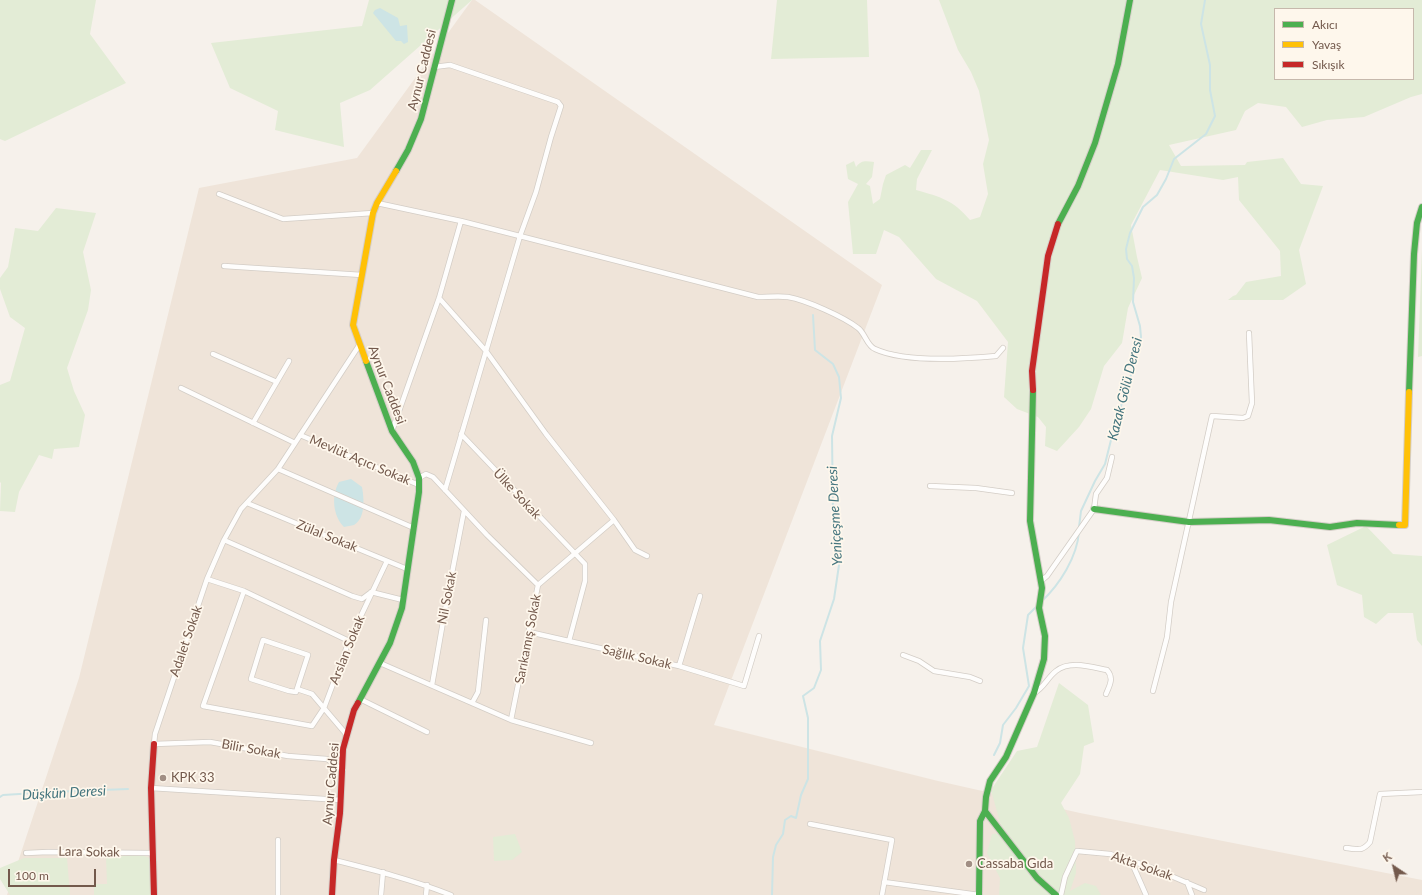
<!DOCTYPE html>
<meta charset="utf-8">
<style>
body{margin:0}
#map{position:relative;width:1422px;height:895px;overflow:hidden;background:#f6f1eb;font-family:Lato,sans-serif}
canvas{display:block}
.legend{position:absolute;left:1274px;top:8px;width:140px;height:72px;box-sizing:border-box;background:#fef7ec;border:1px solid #c6b8ac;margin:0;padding:5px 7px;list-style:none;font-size:12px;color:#73594c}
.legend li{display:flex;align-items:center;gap:8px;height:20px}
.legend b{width:20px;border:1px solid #c6b8ac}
.north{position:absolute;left:1374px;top:847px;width:40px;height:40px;-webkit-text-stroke:3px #fef7ec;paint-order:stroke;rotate:325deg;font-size:11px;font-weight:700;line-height:16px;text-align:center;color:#73594c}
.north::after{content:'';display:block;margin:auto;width:14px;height:18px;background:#73594c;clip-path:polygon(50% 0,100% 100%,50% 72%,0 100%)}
.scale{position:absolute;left:8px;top:869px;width:88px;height:18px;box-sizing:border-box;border:2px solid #73594c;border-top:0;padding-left:5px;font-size:12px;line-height:14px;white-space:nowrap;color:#73594c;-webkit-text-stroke:3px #fef7ec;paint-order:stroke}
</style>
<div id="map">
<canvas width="1422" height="895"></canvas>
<ul class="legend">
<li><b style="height:5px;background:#4caf50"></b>Akıcı</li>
<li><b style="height:5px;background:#ffc107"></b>Yavaş</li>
<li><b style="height:5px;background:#c62828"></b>Sıkışık</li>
</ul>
<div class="north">K</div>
<div class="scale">100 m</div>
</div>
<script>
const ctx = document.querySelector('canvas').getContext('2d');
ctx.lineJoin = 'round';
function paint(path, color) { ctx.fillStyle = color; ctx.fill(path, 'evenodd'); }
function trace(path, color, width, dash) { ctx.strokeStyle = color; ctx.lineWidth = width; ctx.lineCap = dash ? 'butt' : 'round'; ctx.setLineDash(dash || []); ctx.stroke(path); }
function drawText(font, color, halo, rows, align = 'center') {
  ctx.font = font + ' Lato,sans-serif'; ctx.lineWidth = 3.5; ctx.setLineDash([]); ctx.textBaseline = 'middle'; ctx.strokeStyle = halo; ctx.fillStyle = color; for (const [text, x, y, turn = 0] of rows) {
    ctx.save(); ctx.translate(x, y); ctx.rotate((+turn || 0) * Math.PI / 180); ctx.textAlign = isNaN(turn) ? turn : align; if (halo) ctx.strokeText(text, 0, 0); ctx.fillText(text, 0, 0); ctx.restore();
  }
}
const residential = new Path2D(`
 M472,0H475L882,285L714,725L938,781L1080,813L1422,880V895H7L79,678L199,188L357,158Z`);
const green = new Path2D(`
 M0,0H96L90,34L126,83L5,141L0,139Z
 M369,0H472L370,90L340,103L344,147L275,130L278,111L230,88L211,43L362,26Z
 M777,0H867L869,57L771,59Z
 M939,0H1422V94L1411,97L1364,117L1327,120L1302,127L1286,107L1258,103L1245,111L1236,130L1169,145L1181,166L1245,165L1247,162L1283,158L1301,184L1323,186L1299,250L1306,284L1283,300H1228L1233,296L1236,295L1246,282L1281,276L1280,251L1239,200L1238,177L1223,180L1160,170L1131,225L1137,257L1142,278L1128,308L1122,343L1104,366L1091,409L1079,427L1057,451L1045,446L1046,427L1038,417L1017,409L1004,397L1008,342L977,301L936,279L899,237L884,230L876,254H853L848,202L858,184L848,179L846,165L854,161L856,167C861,160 866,161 874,162L872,177L866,184L870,186L873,204L880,199L883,184L886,175L905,165L910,168L921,150H932L917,179L916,190C941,197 953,200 970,220L980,217L988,194L983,164L989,140L979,91L971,72L958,50ZM1275,9H1413V79H1275Z
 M56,208L96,213L83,252L91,290L88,310L67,368L74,391L85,415L79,447L54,449L52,459L39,455L19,492L15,512L0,511L1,483L0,482V385L10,381L25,328L10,317L0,289V278L8,267L15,228L38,231Z
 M1422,249V356L1418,357Z
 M1366,526L1393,554L1422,556V646L1417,640L1413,613H1388L1376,624L1364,617L1362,595L1337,585L1327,545Z
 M1059,683L1088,705L1094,742L1084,746L1080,774L1061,803L1069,818L1075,841L1076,873L1070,891L1085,883L1096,886L1101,895H999L1000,878L987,853L992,834L1003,833L991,790L1017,751L1037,747Z
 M515,834L522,852L512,860L494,861L493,837Z
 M141,855L150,858L151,895H94V884H107L106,857Z
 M24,858H67L70,895H10L0,879V868Z`);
const water = new Path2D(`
 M380,8L398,18L400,26L407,25L408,42L404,44L401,41H396L373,13L375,10Z
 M351,479L362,487C364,498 366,518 354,525C351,526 347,526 344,527C333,516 331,496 339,482Z`);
const stream = new Path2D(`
 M1079,527L1081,511L1095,481L1105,464L1115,424L1129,382L1141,337L1140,326L1133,302L1134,278L1132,266L1127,259L1126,249L1130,233L1143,207L1157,195L1166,179L1174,159L1206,134L1215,116L1210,90V65L1201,24L1205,0
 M1042,601C1060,584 1077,557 1079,532
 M994,755L1000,743L1003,725L1016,708L1029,686L1023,648L1028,615L1038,605
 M0,797L3,795L52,792L128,789
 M772,895L773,857L776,845L783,834L785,820L791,816L796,818L801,795L808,779V718L803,696L814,688L821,670L820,641L834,599L839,565L833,512L832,436L841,398L839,377L833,364L815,350L813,315`);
const street = new Path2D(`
 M434,67L450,65L558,102L561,106L551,137L536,192L520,236L445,490
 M219,194L283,219L373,213
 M377,203L461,221L758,297C768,297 779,296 788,297C806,300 844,317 858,328C865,333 867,346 875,349C905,363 963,359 996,356L1003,348
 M224,266L362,275
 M439,298L486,351L546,434L614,520L635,550L647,556
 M213,354L277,382
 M181,388L295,443
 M253,423L289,361
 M392,431L439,298L461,221
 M461,434L585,564V581L569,641
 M300,435L419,485
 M278,469L414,528
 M419,478L426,474L433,477L487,535L538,585
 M930,486L976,488L1012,493
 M247,503L407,569
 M224,540L352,596L362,599L370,593
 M207,579L244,591
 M1041,581L1047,576L1094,509L1096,494L1107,478L1112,457
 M371,592L403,600
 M529,632L679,666L744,686L759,636
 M263,640L308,655L296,692L289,691L251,679Z
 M349,641L244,591L203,706L312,726L324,708L349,641L387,561
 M903,655L919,661L934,671L970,677L980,681
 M380,663L511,720L591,743
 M679,666L700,596
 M432,685L447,599L464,511
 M297,689L312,694L346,734
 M1153,691L1167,637L1171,602L1212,416L1243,418L1248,416L1252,403L1249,333
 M1034,693C1044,688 1047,678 1056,671C1070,660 1091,667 1107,670C1114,678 1110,685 1106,694
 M360,699L427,732
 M472,703L478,692L486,620
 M511,720L538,585L614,520
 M343,770L327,759L288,756L210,742L154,744L155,734L207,579L224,540L241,509L278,469L360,344
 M151,788L341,800
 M810,824L892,840L882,895
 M1346,848C1358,849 1362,852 1370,842L1380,794L1422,792
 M26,853L48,852L152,853
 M334,860C374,870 413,880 451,895
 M1131,861L1146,895
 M884,882L979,895
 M1187,882L1192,895
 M278,895V840
 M381,895L383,872
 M426,895L427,885
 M1061,895L1065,877L1077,851L1110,854L1150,867L1204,890`);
const fast = new Path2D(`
 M396,171L408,150L421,119L452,0
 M1058,224L1078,186L1095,143L1118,64L1130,0
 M1409,392L1414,254L1417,223L1422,207
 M1094,509L1189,522L1269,520L1330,527L1357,523L1399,525
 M358,703L390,643L402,608L419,492V478L413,462L392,431L366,361
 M985,811L1037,878L1056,895
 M979,895L980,821L985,811L986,797L990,781L1006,757L1034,693L1044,659L1045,636L1039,608L1042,588L1030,521L1033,390`);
const slow = new Path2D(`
 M366,361L353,325L373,213L377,203L396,171
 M1399,525H1405L1409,392`);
const jam = new Path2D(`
 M1033,390L1032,371L1048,256L1058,224
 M154,744L151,788L154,895
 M332,895L334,860L340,813L343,749L354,710L358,703`);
const markers = [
 [163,778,4,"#a18e84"],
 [969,864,4,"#a18e84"]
];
const streetNames = [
 ["Aynur Caddesi",422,70,-76],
 ["Aynur Caddesi",387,385,69],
 ["Mevlüt Açıcı Sokak",360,460,23],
 ["Ülke Sokak",517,494,47],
 ["Zülal Sokak",327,536,22],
 ["Nil Sokak",447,598,-79],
 ["Sarıkamış Sokak",528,639,-79],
 ["Adalet Sokak",186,641,-71],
 ["Arslan Sokak",347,650,-68],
 ["Sağlık Sokak",637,657,13],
 ["Bilir Sokak",251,749,10],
 ["Aynur Caddesi",331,784,-85],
 ["Lara Sokak",89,852,1],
 ["Akta Sokak",1142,866,19]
];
const poiNames = [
 ["KPK 33",171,778],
 ["Cassaba Gıda",977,864]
];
const waterNames = [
 ["Kazak Gölü Deresi",1125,389,-76],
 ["Yeniçeşme Deresi",835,516,-93],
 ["Düşkün Deresi",64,793,-3]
];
paint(residential, '#efe4d9');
paint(green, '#e3ecd6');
paint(water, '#cde4e5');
trace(stream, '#cde4e5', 2);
trace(street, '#d3cdc6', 6);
trace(fast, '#d5cec8', 8);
trace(slow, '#d5cec8', 8);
trace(jam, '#d5cec8', 8);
trace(street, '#fefdfc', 4.5);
trace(fast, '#4caf50', 6);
trace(slow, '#ffc107', 6);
trace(jam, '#c62828', 6);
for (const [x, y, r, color] of markers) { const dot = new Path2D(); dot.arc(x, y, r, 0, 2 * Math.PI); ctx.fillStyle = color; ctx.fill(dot); trace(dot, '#fef7ec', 1.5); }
drawText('13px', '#73594c', '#fef7ec', streetNames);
drawText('13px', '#73594c', '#fef7ec', poiNames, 'left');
drawText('italic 14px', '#44757e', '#fef7ec', waterNames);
</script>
